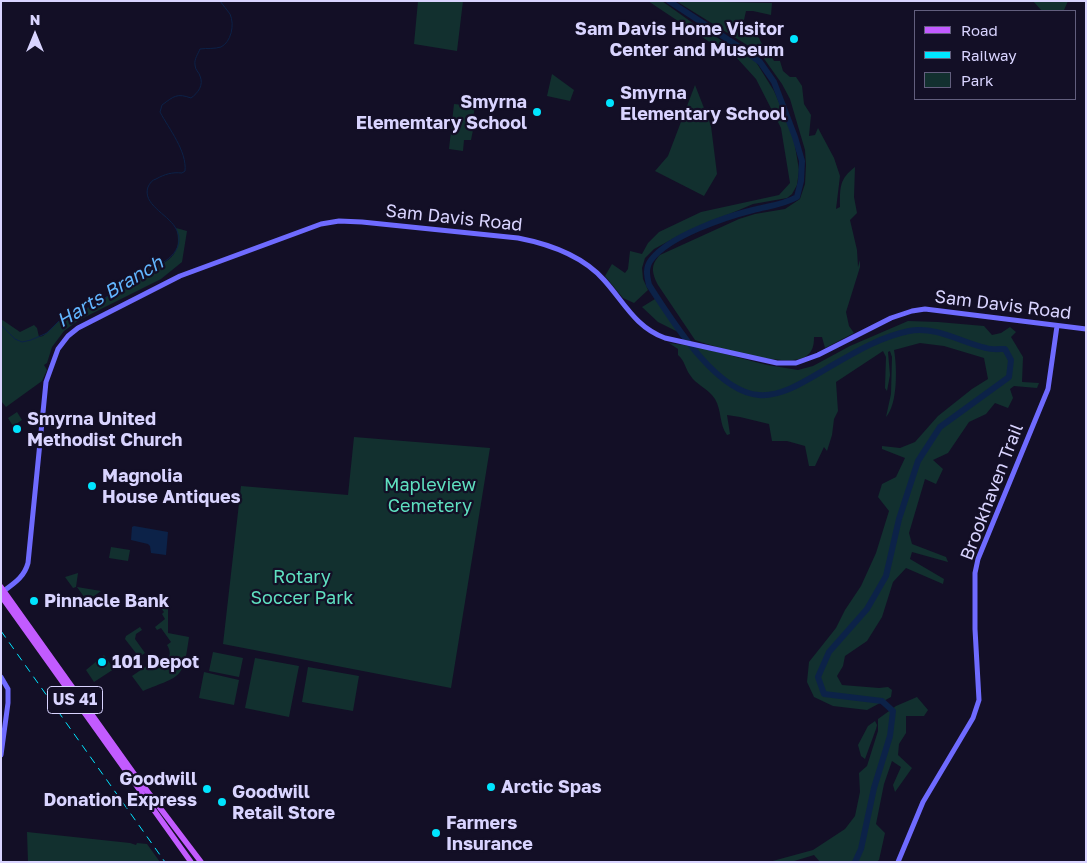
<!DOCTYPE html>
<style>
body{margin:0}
#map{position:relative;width:1087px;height:863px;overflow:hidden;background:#130f26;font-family:"Golos Text",sans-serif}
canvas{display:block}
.frame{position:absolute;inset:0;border:2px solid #d9d4ff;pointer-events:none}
.legend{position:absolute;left:914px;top:10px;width:162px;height:90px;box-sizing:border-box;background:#130f26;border:1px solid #625e7d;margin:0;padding:6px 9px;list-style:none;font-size:15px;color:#d9d4ff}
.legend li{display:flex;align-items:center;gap:10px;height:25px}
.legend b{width:25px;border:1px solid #625e7d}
.north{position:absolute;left:10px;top:10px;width:50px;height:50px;-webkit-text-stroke:4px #130f26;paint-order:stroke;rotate:0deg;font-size:14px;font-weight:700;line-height:20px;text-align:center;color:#d9d4ff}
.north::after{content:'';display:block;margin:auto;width:18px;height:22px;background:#d9d4ff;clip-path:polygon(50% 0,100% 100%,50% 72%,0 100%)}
</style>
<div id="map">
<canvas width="1087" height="863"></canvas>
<div class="frame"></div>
<ul class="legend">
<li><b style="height:6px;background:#c25bff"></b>Road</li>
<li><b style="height:6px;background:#00e5ff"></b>Railway</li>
<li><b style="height:14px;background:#12302f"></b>Park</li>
</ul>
<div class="north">N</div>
</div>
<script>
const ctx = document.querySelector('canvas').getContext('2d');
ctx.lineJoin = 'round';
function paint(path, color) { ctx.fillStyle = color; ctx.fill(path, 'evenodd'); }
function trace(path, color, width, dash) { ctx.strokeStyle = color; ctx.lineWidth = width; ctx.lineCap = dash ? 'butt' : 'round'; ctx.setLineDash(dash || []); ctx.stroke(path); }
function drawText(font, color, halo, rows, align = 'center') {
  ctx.font = font + ' "Golos Text",sans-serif'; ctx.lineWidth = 4.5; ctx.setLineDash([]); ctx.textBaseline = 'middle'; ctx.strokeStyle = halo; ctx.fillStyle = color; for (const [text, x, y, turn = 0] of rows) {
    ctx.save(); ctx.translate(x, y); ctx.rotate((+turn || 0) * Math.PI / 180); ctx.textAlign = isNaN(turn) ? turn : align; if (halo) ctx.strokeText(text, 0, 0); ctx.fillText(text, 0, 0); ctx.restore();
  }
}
const green = new Path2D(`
 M418,1H463L457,51L414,44Z
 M648,1H662L694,24L711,33L733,49H740L756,62L774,91L793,134L799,170L797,185L792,194L787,198L753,204L680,235L654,249L645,258L642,268L643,279L648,290L634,303L623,298L605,276L612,264L625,273L628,269L630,251L642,254L648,243L659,232L701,212L779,195L790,183L781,128L756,79L736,57L717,47Z
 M676,1L772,3L771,15L753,11H746L744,20L748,27L759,38L764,48L769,52L774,61H780L783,71L790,77H796L802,86L804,104L811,115L809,136L815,135L818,128L834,158L840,176L836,209L840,207C840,188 839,179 855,167L854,197L857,213L850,220L857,250L858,267L860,260V267L846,312L849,326L854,333L825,348L822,337H814C814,345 813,352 805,357C785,368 718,348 695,340L658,285C652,273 650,265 660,255L739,219L755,214L785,209L800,199L805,184L806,165L805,150L790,99L782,84L760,53Z
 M1033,1H1068L1064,10L1062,11H1042Z
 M552,74L574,90L570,101L547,96Z
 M695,85L711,126L717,174L704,196L655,171L668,156Z
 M454,104L475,106L471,130H473L471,140H464L463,151L449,149Z
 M176,228L187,231L182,262L161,279L79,320L64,331L52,347L47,363L44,365L47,370L42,381L6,407L1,401V319L20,332L34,325L37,328L39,337L43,336L60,320L84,310L144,275L149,268C171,263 183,251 176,228Z
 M655,299L680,333L658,322L642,307Z
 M908,321L938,322L984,326L992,335L1001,333L1010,327L1016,332L1011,337L1023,357L1022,382L1039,383L1037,388L1014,386L1010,389L1013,398L1008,408L995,403L986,414L969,422L948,453L933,460L943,469L936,484L925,479L909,533L912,544L946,557L948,562L912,552L910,559L944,579L943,584L906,568L893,582L882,617L867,641L845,656L843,666L837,676L842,685L879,688L888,687L892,690L891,697L867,710L833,706L814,697L807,682L809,662L836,628L845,610L861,586L876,553L889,511L878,497L882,484L896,477L905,458L882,449V446L900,448L915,442L938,416L972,389L988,379L984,358L944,346L920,343L894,350C897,366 898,404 886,417L891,394L892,357L890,351L888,352L890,375L887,391L885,388L886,357L883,351L836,382L838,411L834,419L832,435L827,451L824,447L815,466H809L805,446L787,441H772L769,424L740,417L727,415L730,434L727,435C719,424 722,411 715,399C708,388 696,385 690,375C685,368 685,361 678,355V349L669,343L698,347L767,365L798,370L813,366L850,346Z
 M17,412L22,420L13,426L8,418Z
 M354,437L490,448L451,688L223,644L241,486L348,495Z
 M111,547L130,550L128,561L109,558Z
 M78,573L76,587L73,588L65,577Z
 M77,587L101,591L87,601Z
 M168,606V633L189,637C183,681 181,675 143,691L132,676L151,663C164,666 175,658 167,645L171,642L161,628L157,630L155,627L165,619L162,614L164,612L160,607Z
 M140,627L142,630L136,634L135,639L145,653L139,657L125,639L126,636Z
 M213,652L243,658L239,677L209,671Z
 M104,655L114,669L94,682L86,670Z
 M255,658L299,666L289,717L245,708Z
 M308,667L359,676L353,711L302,702Z
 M204,672L239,680L234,705L199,698Z
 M95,689L103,701L94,711L84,697Z
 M917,697L928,710L924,716H906V733L899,744L898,755L912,768L895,792L893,785L901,767L892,761L884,784L876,824L885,833L879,860L876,862H820L814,855L791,862H769L813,850L845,829L855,816L860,792L859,773L867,766L878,731V719L896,706Z
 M875,721L877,725L876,729L865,759L861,756L858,745L868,726Z
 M27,832L130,843L136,845L137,843L147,844L160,862H28Z`);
const water = new Path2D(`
 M134,526L168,532L166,555L151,553L150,546L148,544L131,540L132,527Z`);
const stream = new Path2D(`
 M1,325L15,339L22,342L31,340L47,333L60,320L84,310L144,275L149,268C167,264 188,247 175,227C167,214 142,204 148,187C150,183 152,180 156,179C165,174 172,172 182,173L185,171C187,151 169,129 160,112L162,105C174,96 177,93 191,98C198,93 204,85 200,76C199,72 195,70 195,65C194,59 198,54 200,49C207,48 215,49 221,47C231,42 235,25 230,14C227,10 223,5 220,1`);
const river = new Path2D(`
 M669,1L741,48L760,62L774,82L795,137L802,161L801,181L797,197C783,205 768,206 753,210C725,217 669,236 651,260C645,268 647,276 649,285C672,320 715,392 759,395C782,397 807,380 826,369C852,354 879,337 909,331C937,326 960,342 986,348C992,350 999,349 1005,349L1011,360L1009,377L940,427L918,461L899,519L886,576L867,609L829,652L818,677L824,694L882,701L893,711L890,736L874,788L861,849L855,862`);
const secondary = new Path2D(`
 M1,593C13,584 24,578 28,563L46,382L58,349L68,336L78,328L180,276L321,224L339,221L362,222L518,238C549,244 582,255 604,280C624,302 635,327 665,338L777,363H796L818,355L891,318L912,311L925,309L1086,329
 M1,677L8,689V703L1,755
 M898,862L923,802L973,718L979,700L975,629V573L978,559L1048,389L1057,326`);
const primary = new Path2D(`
 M1,587L135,775L201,862
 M1,596L191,862`);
const rail = new Path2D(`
 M1,631L165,862`);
const markers = [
 [794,39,5,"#00e5ff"],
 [610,103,5,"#00e5ff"],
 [537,112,5,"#00e5ff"],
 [17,429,5,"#00e5ff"],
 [92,486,5,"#00e5ff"],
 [34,601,5,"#00e5ff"],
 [102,662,5,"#00e5ff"],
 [491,787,5,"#00e5ff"],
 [207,789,5,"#00e5ff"],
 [222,802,5,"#00e5ff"],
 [436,833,5,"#00e5ff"]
];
const shields = [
 [75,700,55]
];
const shieldNames = [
 ["US 41",75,700]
];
const poiNames = [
 ["Sam Davis Home Visitor",784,29,"right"],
 ["Center and Museum",784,50,"right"],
 ["Smyrna",620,93],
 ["Elementary School",620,114],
 ["Smyrna",527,102,"right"],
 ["Elememtary School",527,123,"right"],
 ["Smyrna United",27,419],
 ["Methodist Church",27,440],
 ["Magnolia",102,476],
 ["House Antiques",102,497],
 ["Pinnacle Bank",44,601],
 ["101 Depot",112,662],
 ["Goodwill",197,779,"right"],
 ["Donation Express",197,800,"right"],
 ["Arctic Spas",501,787],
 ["Goodwill",232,792],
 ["Retail Store",232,813],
 ["Farmers",446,823],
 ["Insurance",446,844]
];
const streetNames = [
 ["Sam Davis Road",454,218,6],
 ["Sam Davis Road",1003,305,7],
 ["Brookhaven Trail",992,492,-69]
];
const parkNames = [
 ["Mapleview",430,485],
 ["Cemetery",430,506],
 ["Rotary",302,577],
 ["Soccer Park",302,598]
];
const waterNames = [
 ["Harts Branch",110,292,-31]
];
paint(green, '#12302f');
paint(water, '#0c2248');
trace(stream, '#0c2248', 1);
trace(river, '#0c2248', 6);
trace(secondary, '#6f6bff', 5);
trace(primary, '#c25bff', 5.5);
trace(rail, '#00e5ff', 1, [8, 6]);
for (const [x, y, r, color] of markers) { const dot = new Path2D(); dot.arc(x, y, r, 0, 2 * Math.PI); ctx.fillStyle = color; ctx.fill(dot); trace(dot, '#130f26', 2); }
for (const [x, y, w] of shields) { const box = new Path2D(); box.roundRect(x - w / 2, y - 13.5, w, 27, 4); ctx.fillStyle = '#130f26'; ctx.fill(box); trace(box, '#d9d4ff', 1); }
drawText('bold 16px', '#d9d4ff', null, shieldNames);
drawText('bold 18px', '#d9d4ff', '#130f26', poiNames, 'left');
drawText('18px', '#d9d4ff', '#130f26', streetNames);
drawText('18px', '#5fe0c0', '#130f26', parkNames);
drawText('italic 19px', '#62b6ff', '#130f26', waterNames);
</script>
